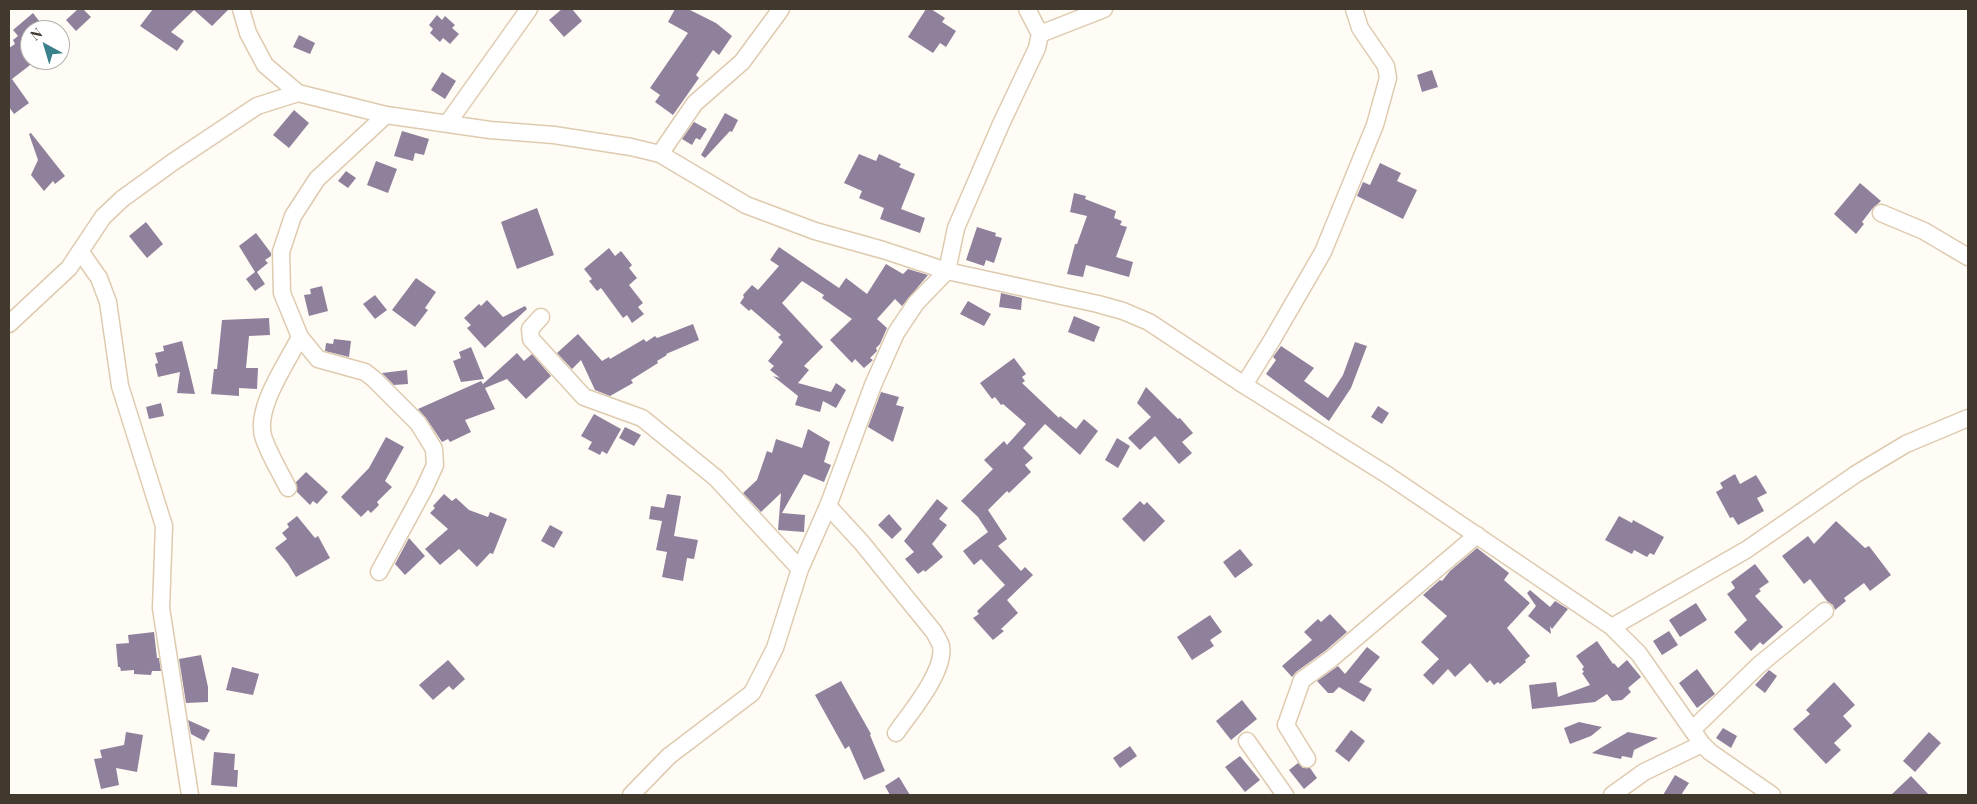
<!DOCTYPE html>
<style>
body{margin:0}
#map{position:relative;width:1977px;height:804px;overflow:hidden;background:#fffbf5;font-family:"Playfair Display",serif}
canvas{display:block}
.frame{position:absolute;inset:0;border:10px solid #41392e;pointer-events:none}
.north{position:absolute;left:20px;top:20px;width:50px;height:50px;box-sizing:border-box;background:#fff;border:1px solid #b3b0ab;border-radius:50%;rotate:321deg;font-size:14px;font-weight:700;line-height:20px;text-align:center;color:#41392e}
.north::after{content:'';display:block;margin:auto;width:18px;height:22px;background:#3b818c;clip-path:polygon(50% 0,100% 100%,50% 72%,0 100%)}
</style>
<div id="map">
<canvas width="1977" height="804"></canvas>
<div class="frame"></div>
<div class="north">N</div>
</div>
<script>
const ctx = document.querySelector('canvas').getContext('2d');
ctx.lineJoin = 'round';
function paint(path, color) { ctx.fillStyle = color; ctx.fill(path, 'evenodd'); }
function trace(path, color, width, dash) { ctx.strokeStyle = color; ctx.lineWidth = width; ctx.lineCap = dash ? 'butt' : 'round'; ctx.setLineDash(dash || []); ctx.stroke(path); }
const building = new Path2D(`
 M78,9H83L91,17L76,31L66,20Z
 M153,9H229L212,26L194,10L171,32L184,41L177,51L140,26Z
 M562,9H572L582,21L564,37L549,20Z
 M675,9H688L716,23L732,36L719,55L713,50L696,75L699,78L673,115L655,102L660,95L650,88L688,33L668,22Z
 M926,9H931L945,18L942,22L956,31L946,47L940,43L933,53L908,37Z
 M33,13L46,30H30V60L34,62L12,79L29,103L14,114L9,107V48L15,44L13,40L18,36L13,30Z
 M437,15L442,20L445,16L455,25L452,28L459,34L450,44L443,38L440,42L430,33L433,29L429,25Z
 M299,35L315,43L310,54L293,47Z
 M1432,70L1438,87L1422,92L1417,75Z
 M442,72L456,81L445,99L431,90Z
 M294,110L309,123L289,148L273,135Z
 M725,113L738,120L732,132L730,131L705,158L701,155Z
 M694,122L707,129L700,140L696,138L692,145L682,139Z
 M402,131L429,139L424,155L415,153L413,161L394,156Z
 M31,133L65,176L55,184L53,181L44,191L31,175L38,160L29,134Z
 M859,154L876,161L879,154L901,164L899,167L915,174L901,209L925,218L920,233L880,219L884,208L859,198L862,191L844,183Z
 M376,161L397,169L388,193L367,185Z
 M1380,163L1401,173L1397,181L1417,190L1403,219L1357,196L1363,182L1370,185Z
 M346,171L356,178L348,188L338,181Z
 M1860,183L1881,201L1872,209L1862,222L1864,224L1856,234L1834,214Z
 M1074,193L1086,196L1085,199L1116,211L1114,218L1122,221L1120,225L1127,227L1116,257L1133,262L1129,277L1086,265L1083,277L1067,274L1075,244H1077L1087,216L1070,212Z
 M537,208L554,255L517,269L501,222Z
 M146,222L163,244L147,258L129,236Z
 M977,227L996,233L995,236L1002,238L994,263L986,260L984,266L966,260Z
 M256,233L271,253V256L265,260L268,263L257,272L265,284L255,291L246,279L255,272L239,246Z
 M779,247L839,288L846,278L867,294L886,264L903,274L908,269L928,275L902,306L895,299L877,319L887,328L880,344L876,348L877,351L870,358L873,360L864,368L855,359L852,363L830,340L852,319L822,298L824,295L802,281L782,303L823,347L804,366L809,370L798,383L831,392L836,383L846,390L836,408L823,401L820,412L795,405L798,396L773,376L780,378L770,370L774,366L768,361L783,342L778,337L781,335L751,309L749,311L740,303L744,297L743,295L752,285L758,290L779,266L770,260Z
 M609,248L615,256L621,251L632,265L629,268L637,278L629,285L643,303L638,307L644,314L632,323L627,315L623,318L601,288L597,291L589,281L592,279L584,269Z
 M416,278L436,292L425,308L428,310L415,327L392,310Z
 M322,286L328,311L309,316L304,295L311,294L310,289Z
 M1001,293L1022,298L1021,310L999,307Z
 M375,295L387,310L375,319L363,304Z
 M487,300L503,317L525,306L527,309L485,348L467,328L471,325L464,318L479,304L481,306Z
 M968,301L991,314L984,326L960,314Z
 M1074,316L1100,327L1094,342L1068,332Z
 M269,318L270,335L249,336L246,368H258L257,389L239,388V396L211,394L214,369H217L222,320Z
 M693,324L699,340L666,354L667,355L657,361L658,363L631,380L633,383L610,396L595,390L581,360L572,369L557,353L578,334L602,361L609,357L610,359L644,339L646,342L655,336L657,338Z
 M334,339L351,341L349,357L325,351L326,343L333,344Z
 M182,341L189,369L195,394L177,393L180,372L158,377L155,364L158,363L155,353L164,351L163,346Z
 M1355,342L1367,346L1351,388L1329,421L1266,374L1276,360L1273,357L1281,346L1314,368L1304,381L1328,398L1343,375Z
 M471,347L484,379L461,382L453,361L461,358L459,352Z
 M517,353L524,361L532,354L551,376L526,399L507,379L485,388L495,409L465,420L471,432L450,442L448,439L442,442L426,418L418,409L481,381L483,384Z
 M1014,358L1026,374L1022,377L1025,381L1022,383L1059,418L1060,416L1076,429L1084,419L1098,431L1080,455L1045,424L1023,448L1033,458L1025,465L1031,472L1009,493L1007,491L988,510L1007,539L998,546L1021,571L1025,567L1033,575L1007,600L1018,613L1001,629L1004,631L993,640L973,618L979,614L977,611L1005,585L981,559L974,565L963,551L988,532L978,517L961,501L993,469L984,460L1004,441L1007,445L1026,424L1003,404L1001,405L995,397L992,399L980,383Z
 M407,370L408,384L394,385L382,373Z
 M1146,387L1178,419L1180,418L1193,433L1182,442L1192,453L1179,464L1155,436L1140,450L1128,438L1151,417L1137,403Z
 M881,392L899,397L896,405L904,407L893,442L868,427Z
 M161,403L164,416L149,419L146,407Z
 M1378,406L1389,413L1382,424L1371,417Z
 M594,414L621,429L607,454L602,451L600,455L588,449L592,442L581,436Z
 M625,427L641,435L634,446L619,438Z
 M808,429L830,442L824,462L831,465L824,482L804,474L782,513L805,515L804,532L778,530L781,493L761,512L743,493L757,480L767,451L772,453L776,439L802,448Z
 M386,437L404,447L385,481L392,487L377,502L379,505L371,513L368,510L361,517L341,497L369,468Z
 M1117,438L1130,446L1118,468L1105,460Z
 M306,472L328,492L317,504L313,501L310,505L297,492L296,482Z
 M1735,474L1740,484L1756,475L1767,493L1757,498L1764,511L1738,525L1733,517L1730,518L1716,492L1723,488L1720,483Z
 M444,494L452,501L456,498L469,510L488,517L490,512L507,519L493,554L490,553L477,567L459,549L440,565L425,549L448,529L430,513L435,508L433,506Z
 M667,494L681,496L674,536L698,540L694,559L687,558L683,581L662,577L667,552L656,550L662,521L649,519L651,506L664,508Z
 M937,499L948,508L939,519L947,525L932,544L943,557L925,572L924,570L918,574L905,559L914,552L904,541Z
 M1140,501L1144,505L1147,502L1165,521L1144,542L1122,519Z
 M889,514L902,529L892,539L878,525Z
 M297,516L315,538L318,536L330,558L296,577L288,564L275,548L287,539L282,533L289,527L287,524Z
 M1619,516L1632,523L1633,520L1664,537L1654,555L1650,553L1647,557L1634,550L1632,554L1605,540Z
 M1836,521L1865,548L1869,546L1891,575L1870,591L1864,583L1844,598L1846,601L1835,610L1833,605L1827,601L1810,579L1804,584L1782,556L1808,536L1814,544Z
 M550,525L563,532L554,548L541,541Z
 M409,538L425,556L405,575L395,564Z
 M1477,548L1509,573L1504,580L1530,603L1507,628L1530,656L1525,660L1526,662L1500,684L1498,682L1494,685L1490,680L1487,683L1470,663L1455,677L1448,669L1433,685L1423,675L1439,659L1421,642L1447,616L1423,595L1440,580L1442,581L1450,571Z
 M1240,549L1253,565L1235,578L1223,562Z
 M1755,564L1769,582L1759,589L1761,591L1755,596L1783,627L1763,645L1760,642L1751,651L1734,632L1747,620L1727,594L1735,588L1731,582Z
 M1530,590L1550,607L1555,601L1568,609L1552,629L1550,626L1551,634L1528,616L1536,606L1527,593Z
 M1696,603L1707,620L1680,637L1669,620Z
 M1330,614L1347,632L1325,651L1296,672L1292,677L1282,666L1312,640L1304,632L1318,619L1321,622Z
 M1210,615L1222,632L1210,640L1214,646L1192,660L1177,637Z
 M1669,631L1678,645L1662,655L1653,641Z
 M154,632L157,658H159L161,671H152L151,675L134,674V670L121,671L120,667H118L116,644L129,643L128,635Z
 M1597,641L1613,664L1614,663L1618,668L1627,660L1641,677L1628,688L1631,692L1622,700L1612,701L1607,694L1595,702L1532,709L1529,685L1556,682L1558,697L1590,685L1582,673L1584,672L1582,669L1584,667L1576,656Z
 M1367,647L1380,657L1359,682L1372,689L1364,702L1339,687L1333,693H1328L1317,681L1338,666L1345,674Z
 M201,655L208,687V702L186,703L179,659Z
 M448,660L465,679L453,690L449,686L433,700L419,685Z
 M232,667L259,674L253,695L226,690Z
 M1697,669L1715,694L1697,708L1679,683Z
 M1769,670L1777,676L1765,693L1755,685Z
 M841,681L871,734L870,735L885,771L864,780L849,746L845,749L815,695Z
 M1834,682L1855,705L1843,716L1852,726L1834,743L1841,750L1826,764L1793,729L1810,714L1806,710Z
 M1242,700L1257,719L1231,740L1216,721Z
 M188,720L210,730L204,741L191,734Z
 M1579,722L1602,727L1591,736L1570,744L1564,728Z
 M1723,728L1737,736L1731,748L1716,738Z
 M1351,730L1365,741L1349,762L1335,751Z
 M126,732L143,735L137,772L116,768L119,785L101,789L94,759L102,758L100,750L124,745Z
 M1628,732L1658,738L1634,750L1632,758L1622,756L1621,759L1592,753Z
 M1929,732L1941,743L1915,772L1903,761Z
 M1130,746L1137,756L1120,768L1113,758Z
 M214,752L235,754L234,770H238L237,787L211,785Z
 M1240,756L1260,780L1245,792L1225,767Z
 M1298,763L1303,768H1310L1317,778L1304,789L1289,770Z
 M1675,775L1689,783L1681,795H1663Z
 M1911,776L1929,795H1891Z
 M899,777L910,795H890L885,786Z`);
const street = new Path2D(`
 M241,9L248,33L265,65L298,93L386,115L490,130L554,135L631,147L660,154L746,205L815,231L883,250L947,271L1098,304L1123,311L1149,322L1244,385L1389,476L1612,627L1639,654L1702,744L1710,752L1772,795
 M1040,34L1104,9
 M447,124L529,9
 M660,154L695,103L742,62L781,9
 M1881,213L1924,231L1968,257
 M80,251L99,278L108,302L120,386L164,526L161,608L190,795
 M541,317L530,329L531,339L584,397L642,418L716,478L800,569
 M9,324L69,268L103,217L122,199L173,162L257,106L298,93
 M1244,385L1272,340L1323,252L1375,125L1388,78L1386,66L1360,28L1354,9
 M288,488C280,472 270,456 264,439C253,410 287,363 300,337
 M828,506L862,543L934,632C936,636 940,642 941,646C946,671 909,714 896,733
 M379,572L424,489L435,465L434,449L418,423L374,379L365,372L318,359L300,337L282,293L281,252L293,216L317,179L386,115
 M1612,627L1746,550L1856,474L1906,444L1968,418
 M1693,729L1759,665L1825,611
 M1247,741L1285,795
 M1307,759L1286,725L1302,680L1331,659L1477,535
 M631,795L669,756L752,693L775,648L800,569L828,506L873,385L896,333L916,303L947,271L956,228L1001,124L1037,48L1040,34L1027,9
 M1612,795L1644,772L1702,744`);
paint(building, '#8f819c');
trace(street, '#decbaf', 19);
trace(street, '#fff', 16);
</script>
